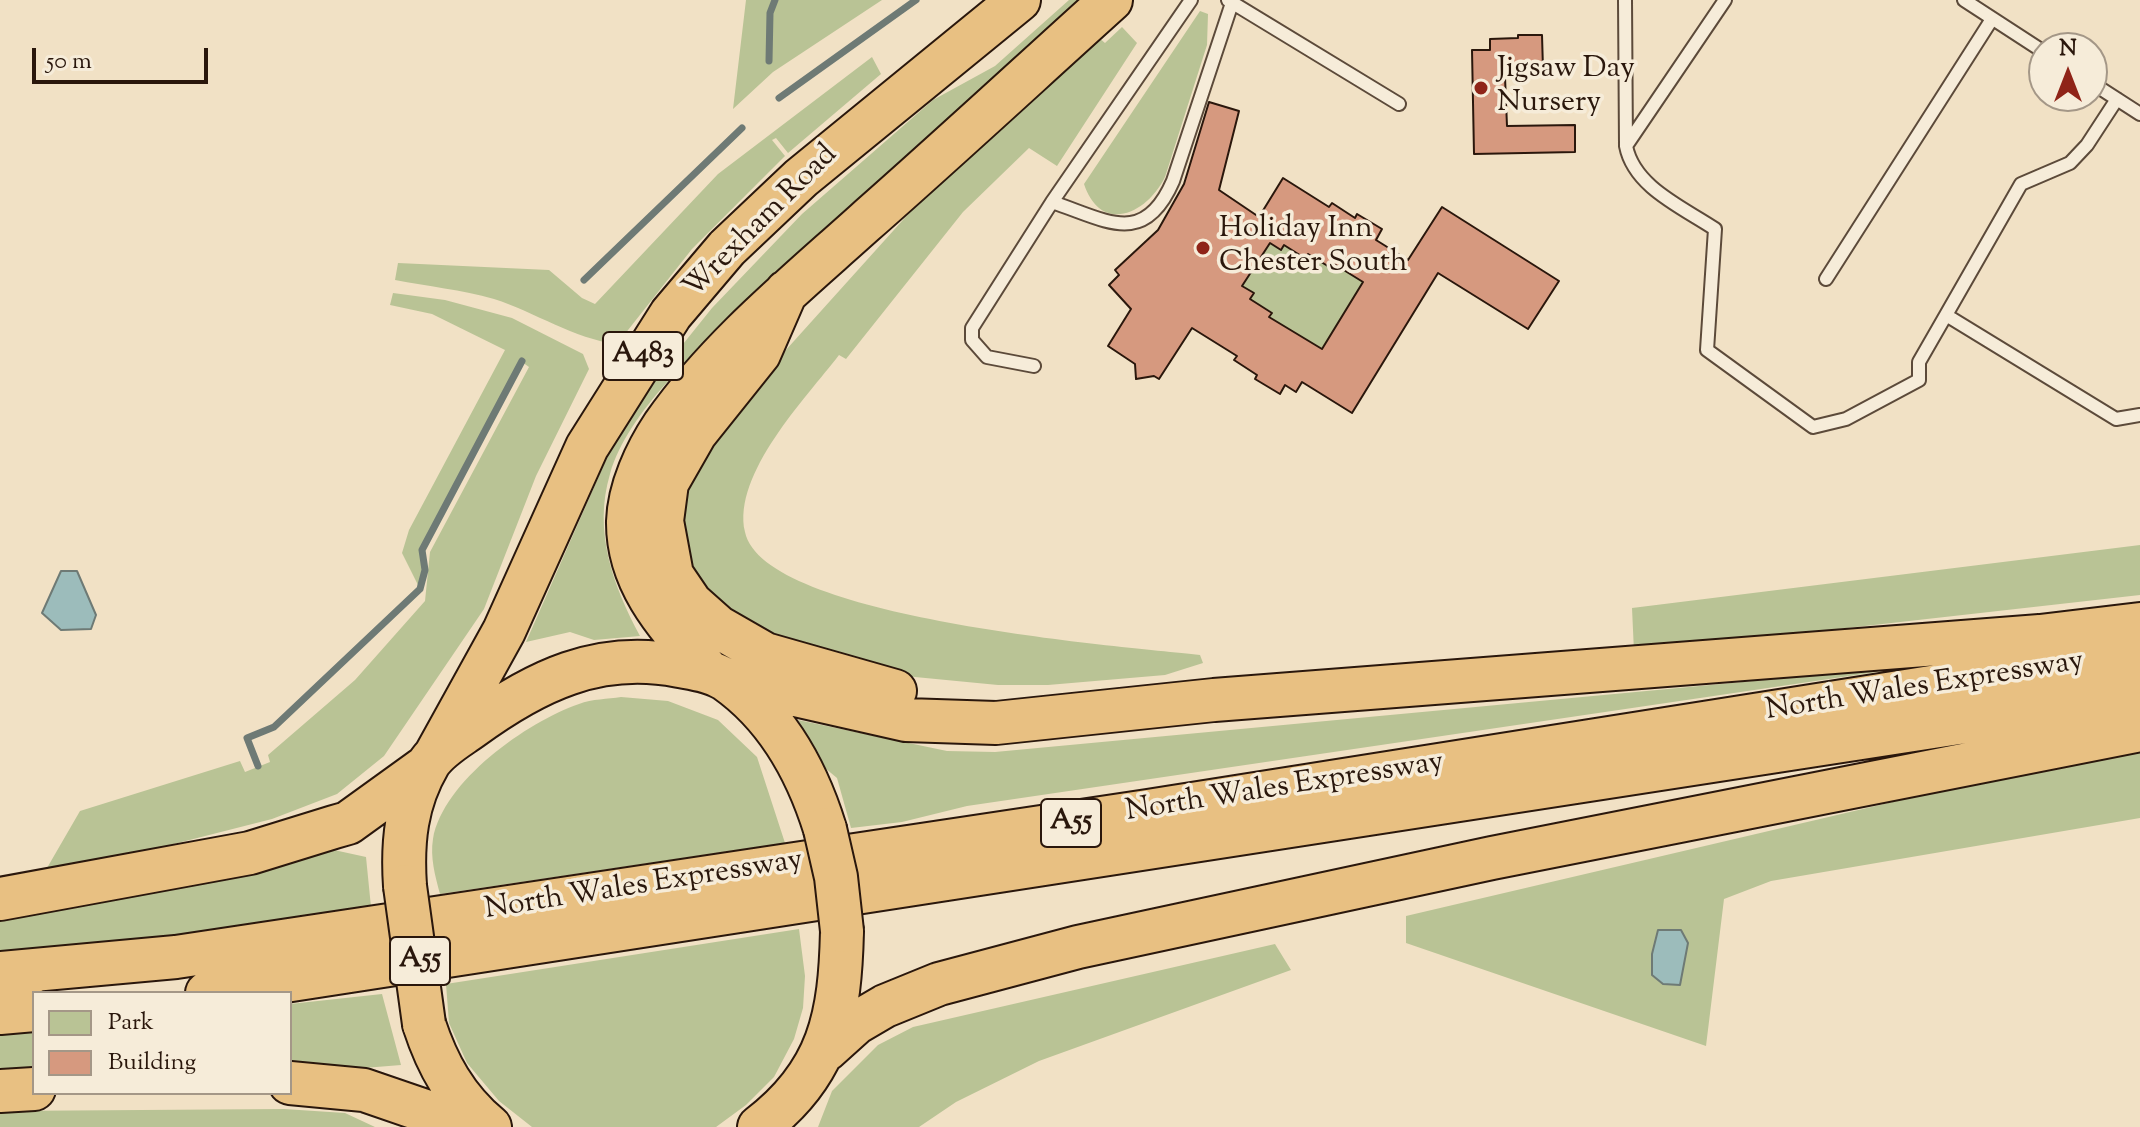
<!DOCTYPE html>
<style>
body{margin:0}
#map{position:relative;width:2140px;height:1127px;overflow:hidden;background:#f1e1c5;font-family:"Sorts Mill Goudy",serif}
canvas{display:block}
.legend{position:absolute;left:32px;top:991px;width:260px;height:104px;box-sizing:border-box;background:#f6ecd9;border:2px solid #a49787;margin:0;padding:10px 14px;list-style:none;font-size:24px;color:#2a170c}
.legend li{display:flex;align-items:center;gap:16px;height:40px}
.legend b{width:40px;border:2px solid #a49787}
.north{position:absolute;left:2028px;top:32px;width:80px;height:80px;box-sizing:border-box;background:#f6ecd9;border:2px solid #a49787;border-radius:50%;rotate:0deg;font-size:22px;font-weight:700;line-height:32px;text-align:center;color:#2a170c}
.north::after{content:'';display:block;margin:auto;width:28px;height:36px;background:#8f2418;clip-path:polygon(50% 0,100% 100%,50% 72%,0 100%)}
.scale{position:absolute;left:32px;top:48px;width:176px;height:36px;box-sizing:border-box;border:4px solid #2a170c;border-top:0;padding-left:10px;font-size:24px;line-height:28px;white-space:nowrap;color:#2a170c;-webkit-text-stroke:6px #f6ecd9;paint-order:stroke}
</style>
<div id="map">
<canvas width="2140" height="1127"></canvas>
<ul class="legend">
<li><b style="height:22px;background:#b9c395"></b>Park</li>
<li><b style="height:22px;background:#d6997f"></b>Building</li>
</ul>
<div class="north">N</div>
<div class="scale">50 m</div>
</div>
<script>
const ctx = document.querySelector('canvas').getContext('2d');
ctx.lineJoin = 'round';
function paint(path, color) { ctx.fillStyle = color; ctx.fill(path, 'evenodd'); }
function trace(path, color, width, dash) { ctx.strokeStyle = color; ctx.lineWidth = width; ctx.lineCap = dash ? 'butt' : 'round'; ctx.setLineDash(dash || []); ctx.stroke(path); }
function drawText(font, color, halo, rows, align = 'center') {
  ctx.font = font + ' "Sorts Mill Goudy",serif'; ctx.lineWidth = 7; ctx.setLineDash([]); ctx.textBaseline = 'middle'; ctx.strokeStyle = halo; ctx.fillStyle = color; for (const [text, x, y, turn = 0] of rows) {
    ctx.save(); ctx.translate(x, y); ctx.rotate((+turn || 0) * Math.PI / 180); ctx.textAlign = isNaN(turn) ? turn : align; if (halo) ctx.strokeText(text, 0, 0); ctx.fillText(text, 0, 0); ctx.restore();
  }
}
const green = new Path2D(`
 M746,0H882L773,72L733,109Z
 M1069,0H1081C969,102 853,199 745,305C699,349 628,411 610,474C593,531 613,586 640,636L594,640L570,632L526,642L609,453L655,379L712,308L802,214L933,100L995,66Z
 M1200,11L1208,14L1207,45L1165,177C1147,214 1101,235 1084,184Z
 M1122,27L1137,43L1057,166L1029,148L963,212L846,359L839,355C806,398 732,474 745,532C763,619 1120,646 1200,655L1203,663L1165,675L1048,685H998L884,674L769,640L695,590L675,532L689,472L767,371L911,211L1015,111L1098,37L1105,43Z
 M872,57L881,74L788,153L776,138L772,140L785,156L692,249L617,344C574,339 535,312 494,299C462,290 427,286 395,280L398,263L549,270L582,298L595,304L718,174Z
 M1270,243L1284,245L1306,258L1308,254L1330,268L1334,264L1363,282L1319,353L1269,317L1272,312L1250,299L1242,286Z
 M393,293L445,300L512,318L583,354L589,369L536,476L484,609L384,756L337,794L272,819L154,849L47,868L80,811L240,761L245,772L270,762L268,755L355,680L425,601L430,552L529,367L522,362L422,550L425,570L420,589L402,553L409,530L505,350L432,314L390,305Z
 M2140,545V595L1634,652L1632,608Z
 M1924,665L967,806L902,822L851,828L837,778L825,768L798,720L947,751L995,752Z
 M621,697L668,701L718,720L757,757L785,843L440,894C435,876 430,857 433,839C443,781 527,722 579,704C592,699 608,699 621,697Z
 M2140,750V818L1771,881L1724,899L1706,1046L1406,943V916L2012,774Z
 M334,850L366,857L371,907L91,947L0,955V919L213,881Z
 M799,929L805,976L803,1008L794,1039L774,1077L746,1105L716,1127H532L499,1101L467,1063L449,1023L446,984Z
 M1275,944L1291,970L1039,1061L956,1102L919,1127H818L832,1091L878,1045L913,1027Z
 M382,994L401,1065L290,1074V1004Z
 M34,1030V1078L0,1079V1034Z
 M284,1109L345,1113L375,1127H0V1111Z`);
const water = new Path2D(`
 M61,571H77L96,615L91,629L61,630L42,613Z
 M1658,930H1681L1688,943L1680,985L1663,984L1652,975V954Z`);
const stream = new Path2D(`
 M769,61L770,13L775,0
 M779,98L916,0
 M584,280L742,128
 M258,766L247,738L274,727L420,589L425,570L422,550L522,361`);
const building = new Path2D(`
 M1518,35H1542L1543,69L1516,70V77H1505L1507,126L1575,125V152L1474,154L1472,50H1490V39L1518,38Z
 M1209,102L1239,111L1219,190L1259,217L1283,178L1329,207L1332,203L1355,218L1357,214L1382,229L1376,240L1408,260L1442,207L1559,281L1528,329L1438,273L1352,413L1302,382L1296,392L1285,385L1280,394L1255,379L1257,375L1234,360L1237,356L1192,328L1159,379L1154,376L1136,379L1135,364L1108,346L1131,309L1109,285L1119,275L1115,270L1158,230L1184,184ZM1270,243L1281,250L1284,245L1306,259L1308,254L1331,268L1334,264L1363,282L1322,349L1269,317L1272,313L1250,299L1254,293L1242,286Z`);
const lane = new Path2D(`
 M1228,0L1399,104
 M1625,0L1626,146C1634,187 1682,207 1715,229L1707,350L1813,427L1846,419L1919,380V362L1946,315
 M1964,0L2044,52
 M2092,83L2140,114
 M2117,99L2087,145L2070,163L2021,184L1946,315L2116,419L2140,415
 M1626,146L1725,0
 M1052,202C1106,220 1144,248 1173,181L1232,3
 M1826,279L1992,19
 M1034,366L987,357L972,340V328L1052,202L1191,0`);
const highway = new Path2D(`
 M786,292L759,354L695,434L667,483L662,521L672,575L691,603L718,627L765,654L895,691
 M708,671C669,627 627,584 628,521C629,488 646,452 664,425C718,348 794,286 864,223C947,150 1029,74 1111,0
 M725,679L906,720L996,723L1214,700L2040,636L2140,624
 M436,754L504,631L587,447L671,314L727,248L801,178L1019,0
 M405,886C402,842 406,802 429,763C439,748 457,738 471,728C535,681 599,650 679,666C695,669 712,671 726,680C777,716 807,771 825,829
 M0,899L250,853L334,827L348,823L427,766
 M0,973L176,957L1148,811L2140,654
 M207,993L2140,695
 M0,1013L34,1010
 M424,1024C437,1064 456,1099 490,1127
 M826,1050L856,1023L885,1006L939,984L1078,947L1492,858L2140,730
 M290,1083L364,1090L472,1127
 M0,1091L34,1089
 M759,1127C830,1073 840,1015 842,931`);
const highwayBridge = new Path2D(`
 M825,829L836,877L842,931
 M405,886L424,1024`);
const markers = [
 [1481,88,8,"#8f2418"],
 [1203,248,8,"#8f2418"]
];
const shields = [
 [643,356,80],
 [1071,823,60],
 [420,961,60]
];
const shieldNames = [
 ["A483",643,356],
 ["A55",1071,823],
 ["A55",420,961]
];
const poiNames = [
 ["Jigsaw Day",1497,71],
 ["Nursery",1497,105],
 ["Holiday Inn",1219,231],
 ["Chester South",1219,265]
];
const streetNames = [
 ["Wrexham Road",762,223,-45],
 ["North Wales Expressway",1925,688,-9],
 ["North Wales Expressway",1285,789,-9],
 ["North Wales Expressway",644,887,-9]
];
paint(green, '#b9c395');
paint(water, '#9cbcbb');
trace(water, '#6e7a75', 2);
trace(stream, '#6e7a75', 7);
paint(building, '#d6997f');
trace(building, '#2a170c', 2);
trace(lane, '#5c4a3a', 16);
trace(highway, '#2a170c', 46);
trace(lane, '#f6ecd9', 12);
trace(highway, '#e8c082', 42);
trace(highwayBridge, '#2a170c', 46, []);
trace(highwayBridge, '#e8c082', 42);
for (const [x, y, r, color] of markers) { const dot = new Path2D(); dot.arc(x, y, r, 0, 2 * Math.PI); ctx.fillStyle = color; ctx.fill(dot); trace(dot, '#f6ecd9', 3); }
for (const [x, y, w] of shields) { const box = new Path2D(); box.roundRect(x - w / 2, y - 24, w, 48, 6); ctx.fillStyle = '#f6ecd9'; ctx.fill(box); trace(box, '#2a170c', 2); }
drawText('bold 28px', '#2a170c', null, shieldNames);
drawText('30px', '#2a170c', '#f6ecd9', poiNames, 'left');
drawText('30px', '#2a170c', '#f6ecd9', streetNames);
</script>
